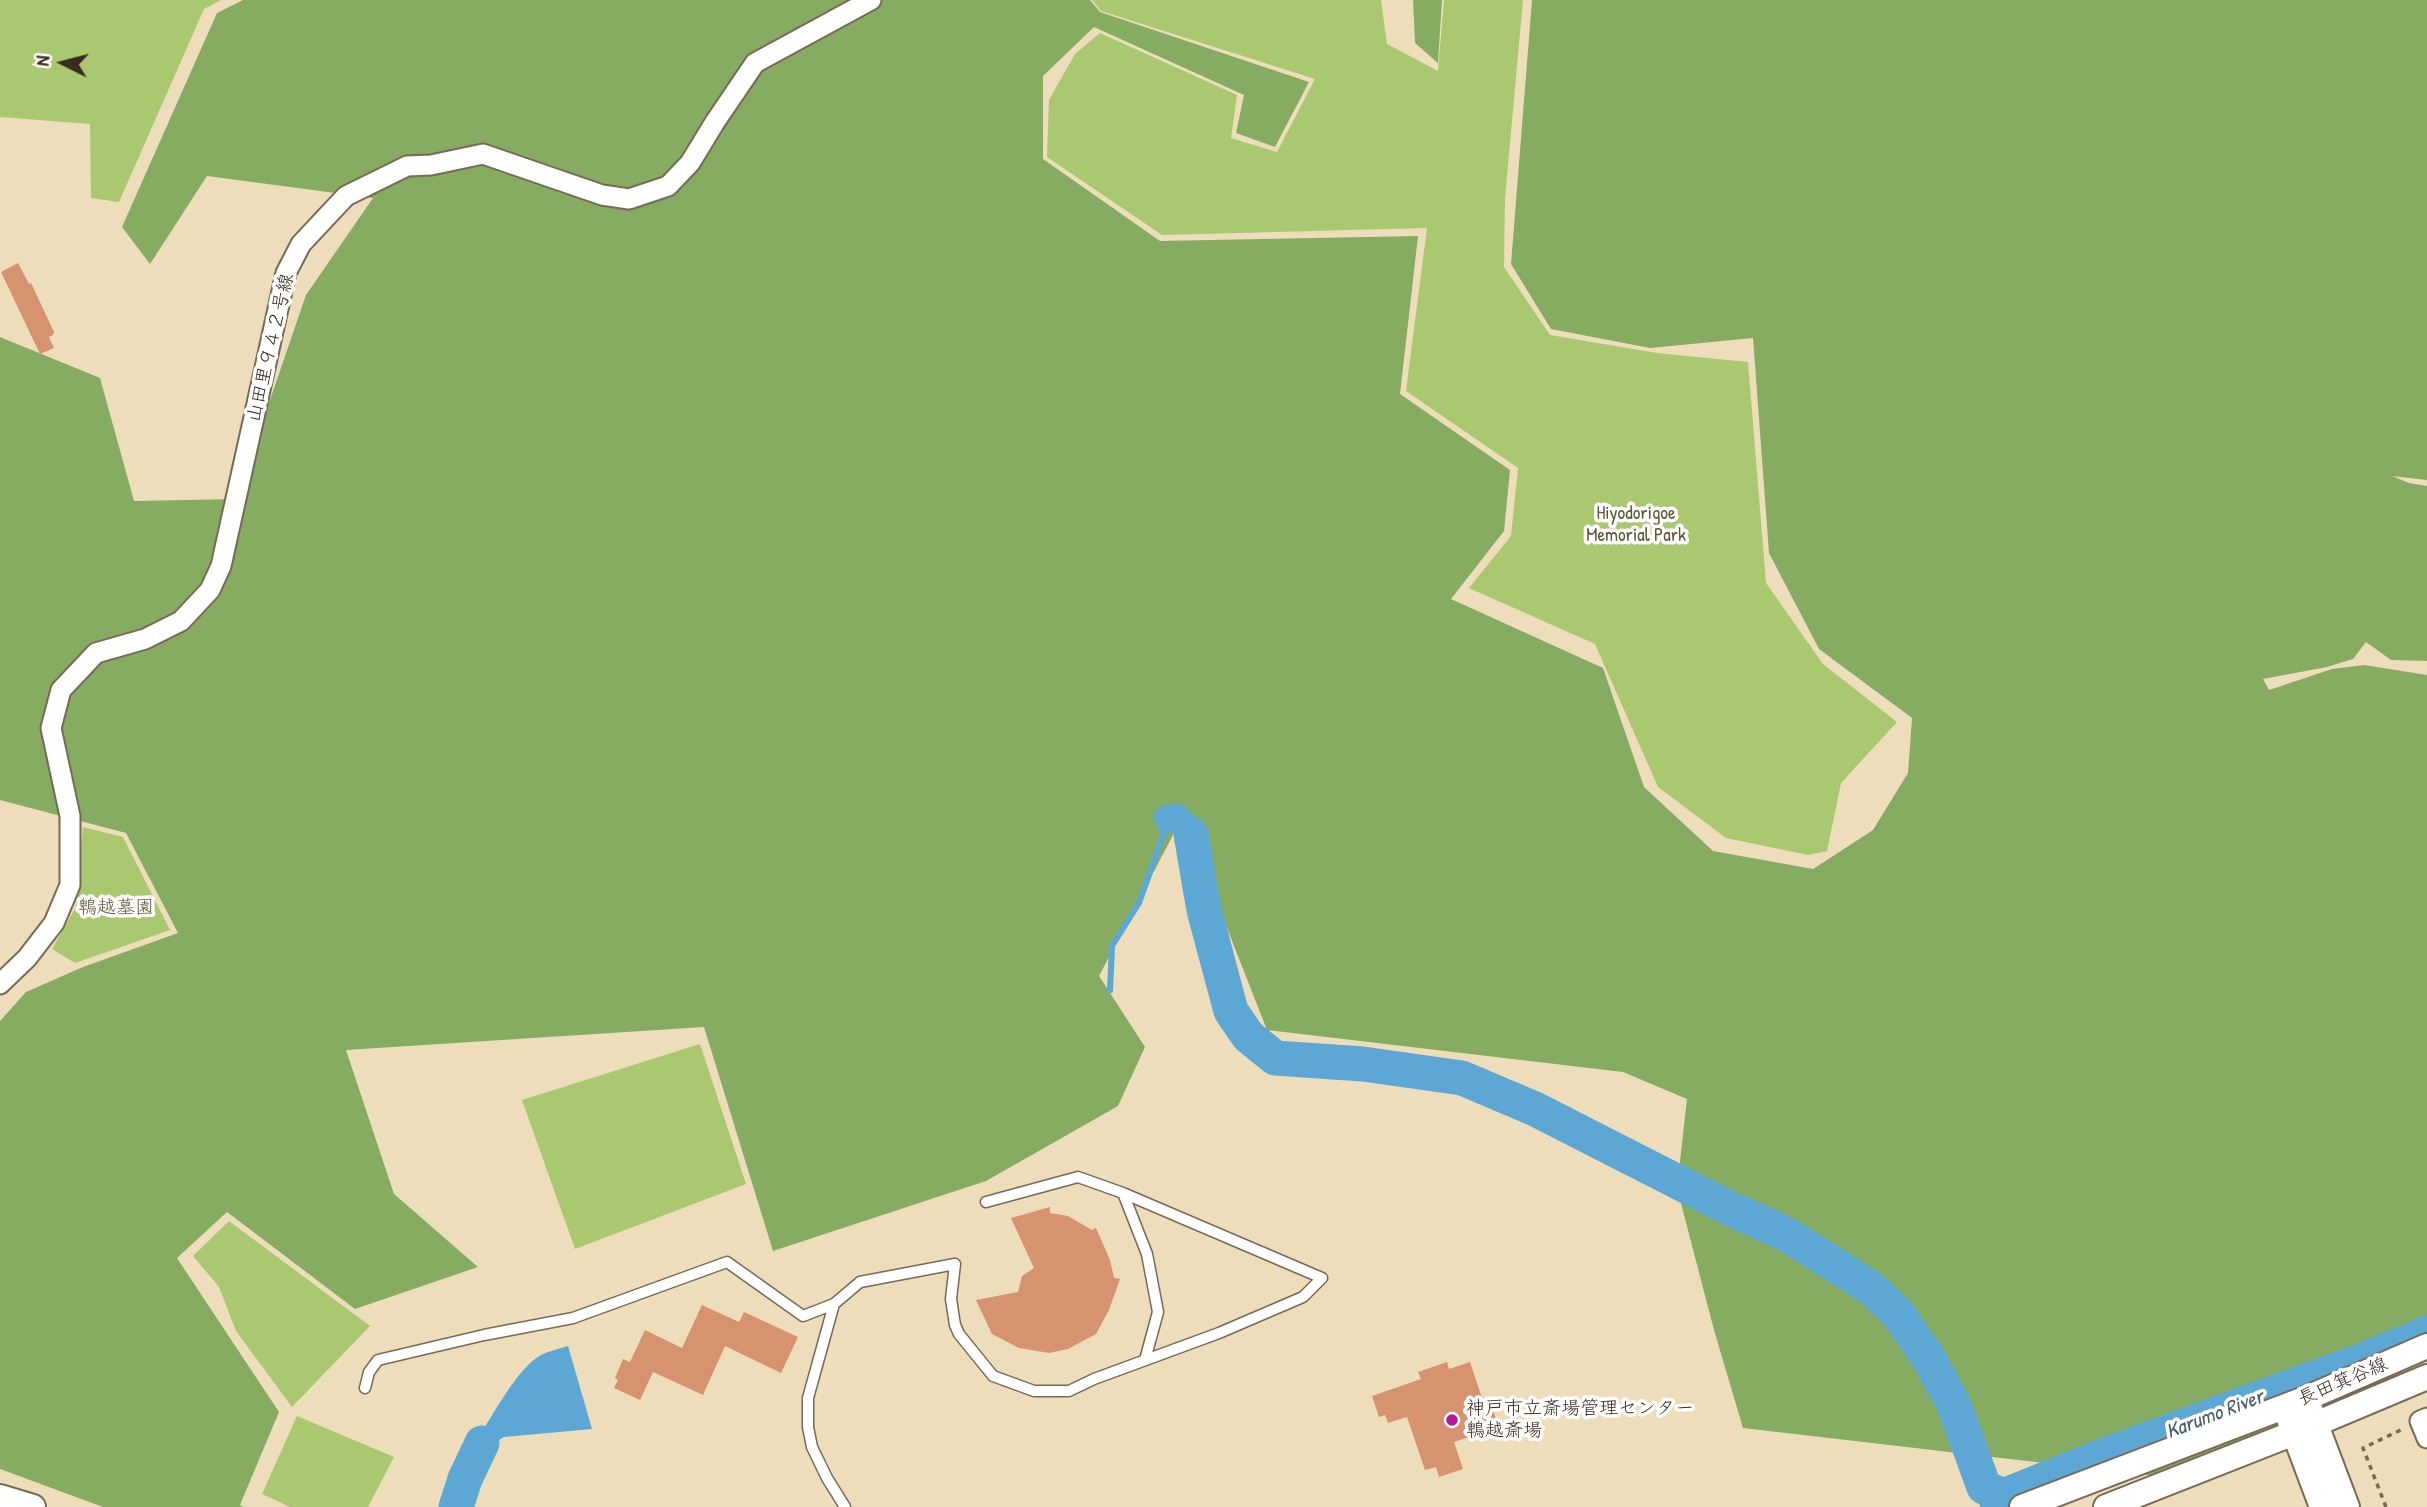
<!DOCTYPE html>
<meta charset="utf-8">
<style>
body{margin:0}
#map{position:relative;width:2427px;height:1507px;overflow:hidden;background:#edddbb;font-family:"Patrick Hand",sans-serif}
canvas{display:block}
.north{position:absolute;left:28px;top:28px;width:70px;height:70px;-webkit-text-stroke:5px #fff;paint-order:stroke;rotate:276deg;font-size:19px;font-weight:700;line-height:28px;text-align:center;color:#3b2a1e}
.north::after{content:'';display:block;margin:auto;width:24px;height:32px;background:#3b2a1e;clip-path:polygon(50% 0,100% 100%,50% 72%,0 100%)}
</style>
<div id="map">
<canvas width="2427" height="1507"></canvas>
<div class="north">N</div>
</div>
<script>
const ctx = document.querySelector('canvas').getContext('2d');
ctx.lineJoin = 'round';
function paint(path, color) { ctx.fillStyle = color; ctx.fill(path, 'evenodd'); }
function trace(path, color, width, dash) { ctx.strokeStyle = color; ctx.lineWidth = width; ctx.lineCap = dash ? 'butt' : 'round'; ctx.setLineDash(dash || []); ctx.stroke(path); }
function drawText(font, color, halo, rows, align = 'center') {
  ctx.font = font + ' "Patrick Hand","Klee One",sans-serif'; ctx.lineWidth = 7; ctx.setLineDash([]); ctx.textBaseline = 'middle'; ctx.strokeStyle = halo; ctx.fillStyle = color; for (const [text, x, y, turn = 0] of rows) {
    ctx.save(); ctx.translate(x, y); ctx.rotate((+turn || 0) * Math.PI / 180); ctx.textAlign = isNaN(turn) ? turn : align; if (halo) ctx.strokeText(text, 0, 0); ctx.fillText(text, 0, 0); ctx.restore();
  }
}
const green = new Path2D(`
 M0,0H221L204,9L119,202L91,198L90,124L0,117Z
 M1092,0H1381L1387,44L1438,71L1444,0H1523L1505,198L1504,267L1550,335L1657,353L1748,362L1766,583L1823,664L1897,722L1841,783L1827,851L1808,855L1726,838L1658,787L1595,644L1469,588L1511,536L1518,468L1406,391L1427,228L1162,235L1047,157L1049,100L1075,54L1100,33L1237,95L1231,138L1277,152L1315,79L1101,11Z
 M83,827L123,837L170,930L75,963L52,949L76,907Z
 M700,1044L746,1184L575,1249L522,1100Z
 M229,1221L370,1326L292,1407L236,1331L219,1287L193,1256Z
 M297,1416L394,1457L368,1507H290L262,1494Z`);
const forest = new Path2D(`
 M243,0H1090L1100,12L1309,82L1275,147L1236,133L1244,95L1094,27L1043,76V159L1160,241L1418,236L1400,394L1510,470L1504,531L1451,599L1603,668L1644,787L1713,851L1813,869L1873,830L1908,773L1912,718L1819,649L1769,553L1753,338L1650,348L1551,329L1511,264L1532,0H2427V480L2392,476L2409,483L2427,486V661L2391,660L2366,642L2353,659L2327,667L2263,679L2269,690L2332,669L2364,665L2427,675V1354L2342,1405L2182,1479L1743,1428L1714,1330L1677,1188L1687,1099L1623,1072L1267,1030L1183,816L1099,976L1145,1047L1118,1106L986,1181L773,1251L704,1027L346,1050L394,1194L478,1267L355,1309L227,1212L177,1258L279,1412L240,1505L243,1507H103L0,1469V1021L26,992L83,967L178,933L126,833L0,800V337L100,378L134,501L236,499L306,295L373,198L207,176L150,264L122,227L217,13Z
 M1413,0H1442L1438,63L1415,43Z`);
const water = new Path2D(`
 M1176,804L1183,805L1196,818L1194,833H1162L1158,829L1153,818C1156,805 1165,805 1176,804Z
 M568,1346L592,1429L504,1437L487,1447L477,1440C491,1418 518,1367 541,1355C549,1351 559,1349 568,1346Z`);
const stream = new Path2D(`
 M1110,990L1112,946L1139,903L1164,833`);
const river = new Path2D(`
 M1191,834L1204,910L1231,1011L1248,1036L1275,1058L1363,1064L1462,1078L1535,1109L1727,1207L1786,1234L1871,1288L1899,1315L1929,1359L1954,1405L1984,1487L2002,1496
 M1996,1499L2110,1453L2363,1360L2427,1333
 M456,1507L465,1479L482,1443`);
const building = new Path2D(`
 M18,263L29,284L31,283L54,332L53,335L49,337L54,348L40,354L1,272Z
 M1050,1207V1213L1068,1216L1092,1230L1096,1228L1110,1260L1114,1278L1120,1279L1109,1310L1096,1334L1068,1349L1049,1353L1019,1348L992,1334L976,1300L1018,1292L1022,1276L1034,1268L1011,1218Z
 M702,1305L739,1322L744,1312L798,1337L781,1373L725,1346L703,1395L653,1372L640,1400L614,1388L618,1380L615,1378L623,1359L630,1362L645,1330L682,1348Z
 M1447,1362L1449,1369L1470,1362L1484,1404L1490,1402L1499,1427L1454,1442L1463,1469L1439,1477L1436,1467L1425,1470L1407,1417L1388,1423L1385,1415L1379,1417L1372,1396L1421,1379L1418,1372Z`);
const path = new Path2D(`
 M2386,1507L2363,1448L2405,1428`);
const service = new Path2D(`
 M1123,1193L1147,1254L1158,1312L1145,1360
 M365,1388L369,1372L378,1360L484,1335L573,1318L727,1262L803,1316L834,1304
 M845,1507L827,1478L812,1447L808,1427V1398L834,1304L860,1282L955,1264L951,1299L955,1325L959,1334L993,1376L1034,1391H1069L1094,1379L1219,1333L1303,1297L1322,1278L1123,1193L1078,1177L986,1202`);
const minor = new Path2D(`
 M0,984L27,958L54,923L70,885V816L51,728L61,690L96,653L145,639L181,621L210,590L221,566L286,273L301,244L346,196L407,166L431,165L483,154L602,195L629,199L668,186L690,163L715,122L755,63L871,0
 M2427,1418L2420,1421L2427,1438`);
const tertiary = new Path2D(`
 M2310,1409L2347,1507
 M2289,1419L2322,1507
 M0,1497L33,1507
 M2022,1507L2307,1398L2427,1346
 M2106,1507L2294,1433L2427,1377`);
const markers = [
 [1452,1420,7,"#b5179e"]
];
const streetNames = [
 ["山田里９４２号線",271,348,-77],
 ["長田箕谷線",2343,1382,-23]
];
const parkNames = [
 ["Hiyodorigoe",1636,514],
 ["Memorial Park",1636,536],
 ["鵯越墓園",116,908]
];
const poiNames = [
 ["神戸市立斎場管理センター",1466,1409],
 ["鵯越斎場",1466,1431]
];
const waterNames = [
 ["Karumo River",2215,1415,-21]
];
paint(green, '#a9c870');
paint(forest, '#86ac62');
paint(water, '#5da7d5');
trace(stream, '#5da7d5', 6);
trace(river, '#5da7d5', 35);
paint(building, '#d79270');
trace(service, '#796955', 13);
trace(minor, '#796955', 23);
trace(tertiary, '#796955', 28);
trace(path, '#796955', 3.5, [5, 5]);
trace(service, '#fff', 10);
trace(minor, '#fff', 19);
trace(tertiary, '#fff', 24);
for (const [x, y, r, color] of markers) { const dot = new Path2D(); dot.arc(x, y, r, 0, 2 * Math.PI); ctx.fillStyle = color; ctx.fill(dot); trace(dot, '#fff', 2.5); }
drawText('19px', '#3b2a1e', '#fff', streetNames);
drawText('19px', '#5c5937', '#fff', parkNames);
drawText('19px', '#3b2a1e', '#fff', poiNames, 'left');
drawText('italic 21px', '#495c67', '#fff', waterNames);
</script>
